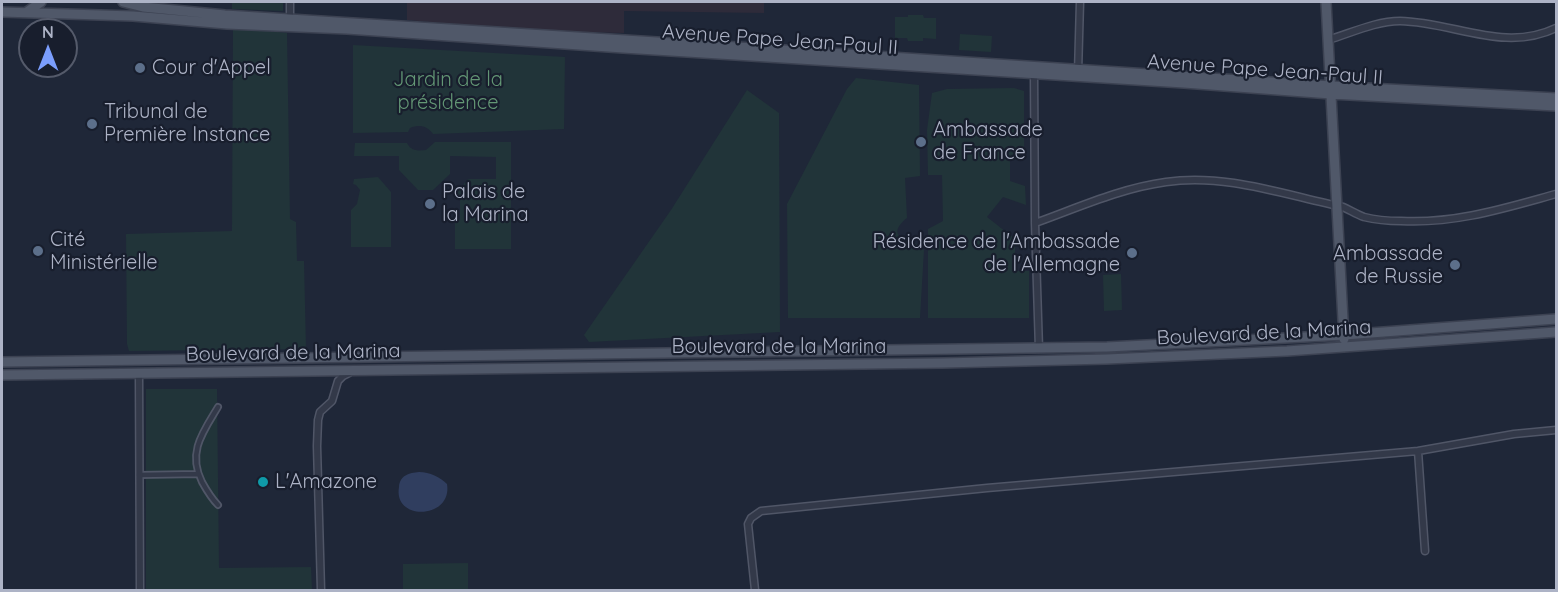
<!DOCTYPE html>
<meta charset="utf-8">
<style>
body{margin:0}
#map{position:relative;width:1558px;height:592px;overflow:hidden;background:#1f2738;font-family:Quicksand,sans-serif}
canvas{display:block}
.frame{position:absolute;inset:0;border:3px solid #adb3c6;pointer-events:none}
.north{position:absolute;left:18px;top:18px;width:60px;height:60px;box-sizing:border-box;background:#181e2d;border:2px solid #545a6a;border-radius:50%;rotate:0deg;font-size:16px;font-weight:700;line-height:24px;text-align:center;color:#adb3c6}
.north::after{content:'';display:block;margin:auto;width:21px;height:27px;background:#7b9efd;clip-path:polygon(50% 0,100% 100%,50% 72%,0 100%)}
</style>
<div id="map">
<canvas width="1558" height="592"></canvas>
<div class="frame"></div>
<div class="north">N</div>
</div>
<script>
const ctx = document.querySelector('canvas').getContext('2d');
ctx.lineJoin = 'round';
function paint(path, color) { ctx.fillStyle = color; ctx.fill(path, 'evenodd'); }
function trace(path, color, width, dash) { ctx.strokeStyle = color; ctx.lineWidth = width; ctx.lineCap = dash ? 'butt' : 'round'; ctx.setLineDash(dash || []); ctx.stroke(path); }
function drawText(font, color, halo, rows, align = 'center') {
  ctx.font = font + ' Quicksand,sans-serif'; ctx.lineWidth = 4.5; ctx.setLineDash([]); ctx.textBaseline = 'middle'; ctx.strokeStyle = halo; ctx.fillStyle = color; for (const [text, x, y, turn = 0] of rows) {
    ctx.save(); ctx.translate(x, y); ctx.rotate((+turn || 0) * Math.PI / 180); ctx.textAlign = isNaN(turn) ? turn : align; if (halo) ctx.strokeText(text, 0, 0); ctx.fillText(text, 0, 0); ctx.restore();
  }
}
const medical = new Path2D(`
 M407,2H764V13L624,11V33L536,31L407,20Z`);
const green = new Path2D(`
 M232,2H283V11L232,9Z
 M908,15H923L924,18H936V39L923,38V41H908L907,38H895V17H908Z
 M233,27L287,33L290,219L296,222L297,261H304L306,349L129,351L127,344L126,234L232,231Z
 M960,34L992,36L991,52L959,50Z
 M353,45L565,57L564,129L433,134C427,126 420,124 410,128L408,132L353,133Z
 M856,78L919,85L920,176L905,178L907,218C898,225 891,235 907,240C908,241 910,240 912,241C916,243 921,247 924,250L920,318H788L787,204L847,89Z
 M1014,88L1024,91V157H1010V181L1025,186L1026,205L1003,197L987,217L1015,239V271H1029V318H928V229L943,221L942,175H928L927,130L932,93L947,89Z
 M747,90L779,113L780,332L589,342L584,335L671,210Z
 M435,142H511V249H455V221L460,219V197H453L468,179H496V157L450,156V174L433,190H418L399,170V156H354L355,143H407C411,151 418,151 426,150Z
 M378,177L391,192V247H351V210L357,204L360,190L356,185L353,184L354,179Z
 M1121,274L1122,310L1104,311L1103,275Z
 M146,389H217L219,568L311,567L312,590H146Z
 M468,563V590H403V564Z`);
const water = new Path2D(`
 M419,472C430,472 440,477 447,484C453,519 393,522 399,487C400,475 409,473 419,472Z`);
const pedestrian = new Path2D(`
 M218,407C203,432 187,452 202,482C207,491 211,498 218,505
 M139,475L198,474`);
const minor = new Path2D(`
 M290,2V20
 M1328,40C1351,33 1376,21 1400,21C1454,22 1504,53 1556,28
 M1034,73L1035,223L1039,349
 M1078,73L1080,2
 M1035,223C1077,208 1121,188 1166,182C1225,173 1285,195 1343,207C1350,210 1356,214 1364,217C1376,220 1388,221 1401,221C1455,224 1505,208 1556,194
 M139,374L140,590
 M1418,451L1425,551
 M321,590L317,446L318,420L320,412L332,401L338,381L343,376L349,373
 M755,590L748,524L751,518L761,511L987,488L1418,451L1514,434L1556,430`);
const primary = new Path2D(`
 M123,2L143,7L225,15L753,48L1331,86L1556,98
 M1326,2L1344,339
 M2,12L133,16L227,24L347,29L623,48L1184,83L1331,94L1556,106
 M27,12L41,2
 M2,362L1107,347L1344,335L1556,319
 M2,375L943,363L1107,359L1287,351L1556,332`);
const markers = [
 [140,68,6,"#5c6f8a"],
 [92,124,6,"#5c6f8a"],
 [921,142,6,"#5c6f8a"],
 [430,204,6,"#5c6f8a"],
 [38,251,6,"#5c6f8a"],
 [1132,253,6,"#5c6f8a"],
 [1455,265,6,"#5c6f8a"],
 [263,482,6,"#0f9aa8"]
];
const streetNames = [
 ["Avenue Pape Jean-Paul II",780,40,4],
 ["Avenue Pape Jean-Paul II",1265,70,4],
 ["Boulevard de la Marina",1264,333,-3],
 ["Boulevard de la Marina",779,347],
 ["Boulevard de la Marina",293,353,-1]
];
const poiNames = [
 ["Cour d'Appel",152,68],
 ["Tribunal de",104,112],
 ["Première Instance",104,135],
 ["Ambassade",933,130],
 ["de France",933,153],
 ["Palais de",442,192],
 ["la Marina",442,215],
 ["Cité",50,240],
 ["Ministérielle",50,263],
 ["Résidence de l'Ambassade",1120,242,"right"],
 ["de l'Allemagne",1120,265,"right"],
 ["Ambassade",1443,254,"right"],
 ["de Russie",1443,277,"right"],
 ["L'Amazone",275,482]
];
const parkNames = [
 ["Jardin de la",448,80],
 ["présidence",448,103]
];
paint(medical, '#2e2b3a');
paint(green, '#213439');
paint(water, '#303e5f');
trace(pedestrian, '#505667', 8);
trace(minor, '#505667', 9);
trace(primary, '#3c4252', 12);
trace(pedestrian, '#333949', 4.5);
trace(minor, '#333949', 6);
trace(primary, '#505869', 9);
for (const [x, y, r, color] of markers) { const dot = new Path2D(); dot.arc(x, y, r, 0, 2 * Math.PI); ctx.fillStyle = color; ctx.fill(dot); trace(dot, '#181e2d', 2); }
drawText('20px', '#adb3c6', '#181e2d', streetNames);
drawText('20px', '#adb3c6', '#181e2d', poiNames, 'left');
drawText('20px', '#639775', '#181e2d', parkNames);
</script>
